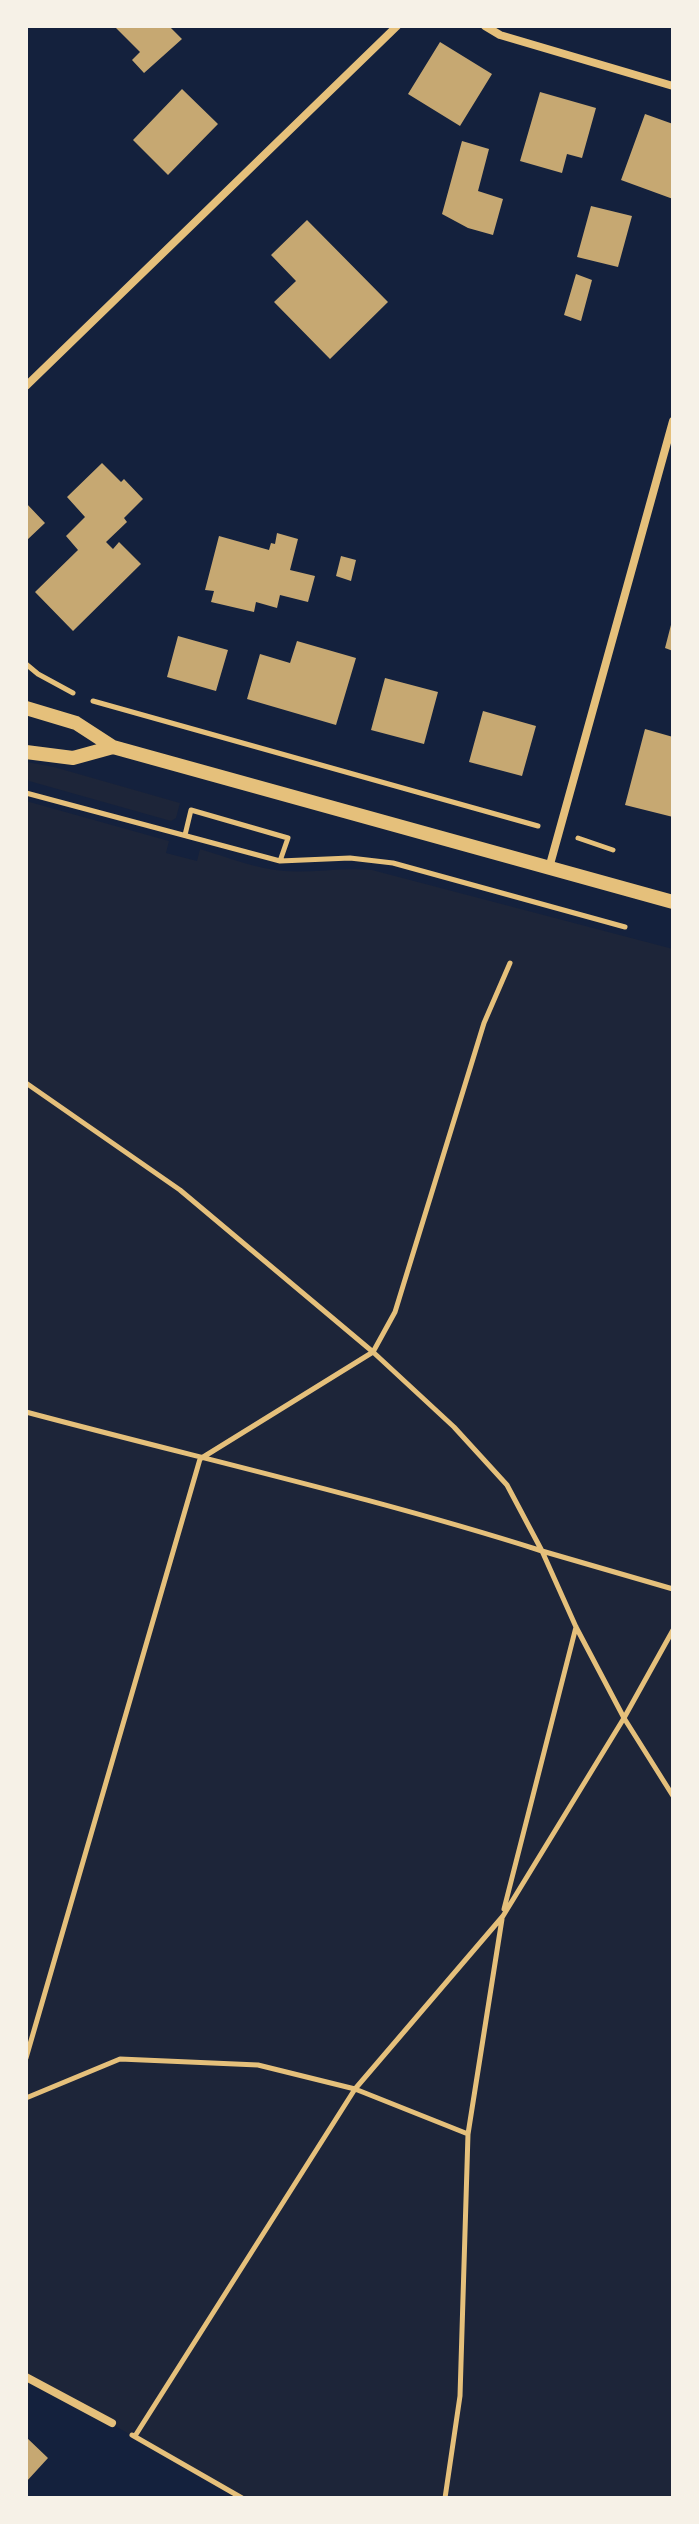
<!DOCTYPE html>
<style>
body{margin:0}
#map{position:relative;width:699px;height:2524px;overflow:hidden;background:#14213d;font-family:"DM Sans",sans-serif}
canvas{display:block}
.frame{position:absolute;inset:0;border:28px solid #f6f1e7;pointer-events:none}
</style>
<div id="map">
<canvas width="699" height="2524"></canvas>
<div class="frame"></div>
</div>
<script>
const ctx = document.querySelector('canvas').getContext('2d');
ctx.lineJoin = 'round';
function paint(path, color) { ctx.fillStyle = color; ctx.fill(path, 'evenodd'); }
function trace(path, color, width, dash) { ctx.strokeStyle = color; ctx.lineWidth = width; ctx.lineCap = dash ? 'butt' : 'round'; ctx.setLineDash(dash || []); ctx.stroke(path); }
const green = new Path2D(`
 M27,762L54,767L180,803L176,818L171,821L29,781L27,777Z
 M26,801L169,841L166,853L197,861L200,849C227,857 256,869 284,871C314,873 342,867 372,870L673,949V2498H239L26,2374Z`);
const building = new Path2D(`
 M114,26H169L182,39L144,73L132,60L140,52Z
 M440,42L492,74L460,126L408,94Z
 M182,89L218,124L168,175L133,140Z
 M540,92L596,108L582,158L567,154L562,173L520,161Z
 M645,114L673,124V199L621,180Z
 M462,141L489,149L478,191L503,199L493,235L468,228L442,214Z
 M591,206L632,216L618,267L577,257Z
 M307,220L388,302L330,359L274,302L296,281L271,255Z
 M576,274L592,280L581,321L564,315Z
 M102,463L121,482L124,479L143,499L124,518L127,522L106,542L113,549L119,542L141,564L73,631L35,592L78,550L66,536L85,517L67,497Z
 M26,503L45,523L26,541Z
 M277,533L298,539L290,570L315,576L308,602L280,595L277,608L256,602L254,612L211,602L214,591L205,590L219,536L269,550L271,543L275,544Z
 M341,556L356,560L351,581L336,576Z
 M672,621H673V651L665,648Z
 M178,636L228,650L216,691L167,677Z
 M297,641L356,658L336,725L247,699L260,654L290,663Z
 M385,678L438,692L424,744L371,730Z
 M483,711L536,726L522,776L469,762Z
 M645,729L673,737V817L625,805Z
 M26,2437L48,2458L26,2482Z`);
const path = new Path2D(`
 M26,664L38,674L73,693
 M93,701L538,826
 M26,793L280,861L350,858L393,863L625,927
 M185,835L191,810L288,838L280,861
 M578,838L613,850
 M26,1083L180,1190L373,1352L454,1427L507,1485L542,1551L673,1589
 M26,1412C198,1458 372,1497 542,1551L576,1627L624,1718L673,1796
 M504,1909L576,1627
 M26,2058L200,1459L373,1352L395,1312L484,1023L510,963
 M26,2098L120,2059L258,2065L355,2089L468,2134
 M132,2435L242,2498
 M135,2436L355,2089L503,1916L624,1718L673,1630
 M445,2498L460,2396L468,2134L502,1919`);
const minor = new Path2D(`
 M485,26L500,35L673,86
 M26,386L397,26
 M549,868L673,421
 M26,2377L112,2423`);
const tertiary = new Path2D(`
 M26,708L76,723L113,747L673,902
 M26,752L73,758L113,747`);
paint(green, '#1d2539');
paint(building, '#c6a872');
trace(path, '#e5c07b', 5);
trace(minor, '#e5c07b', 8);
trace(tertiary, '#e5c07b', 14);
</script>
